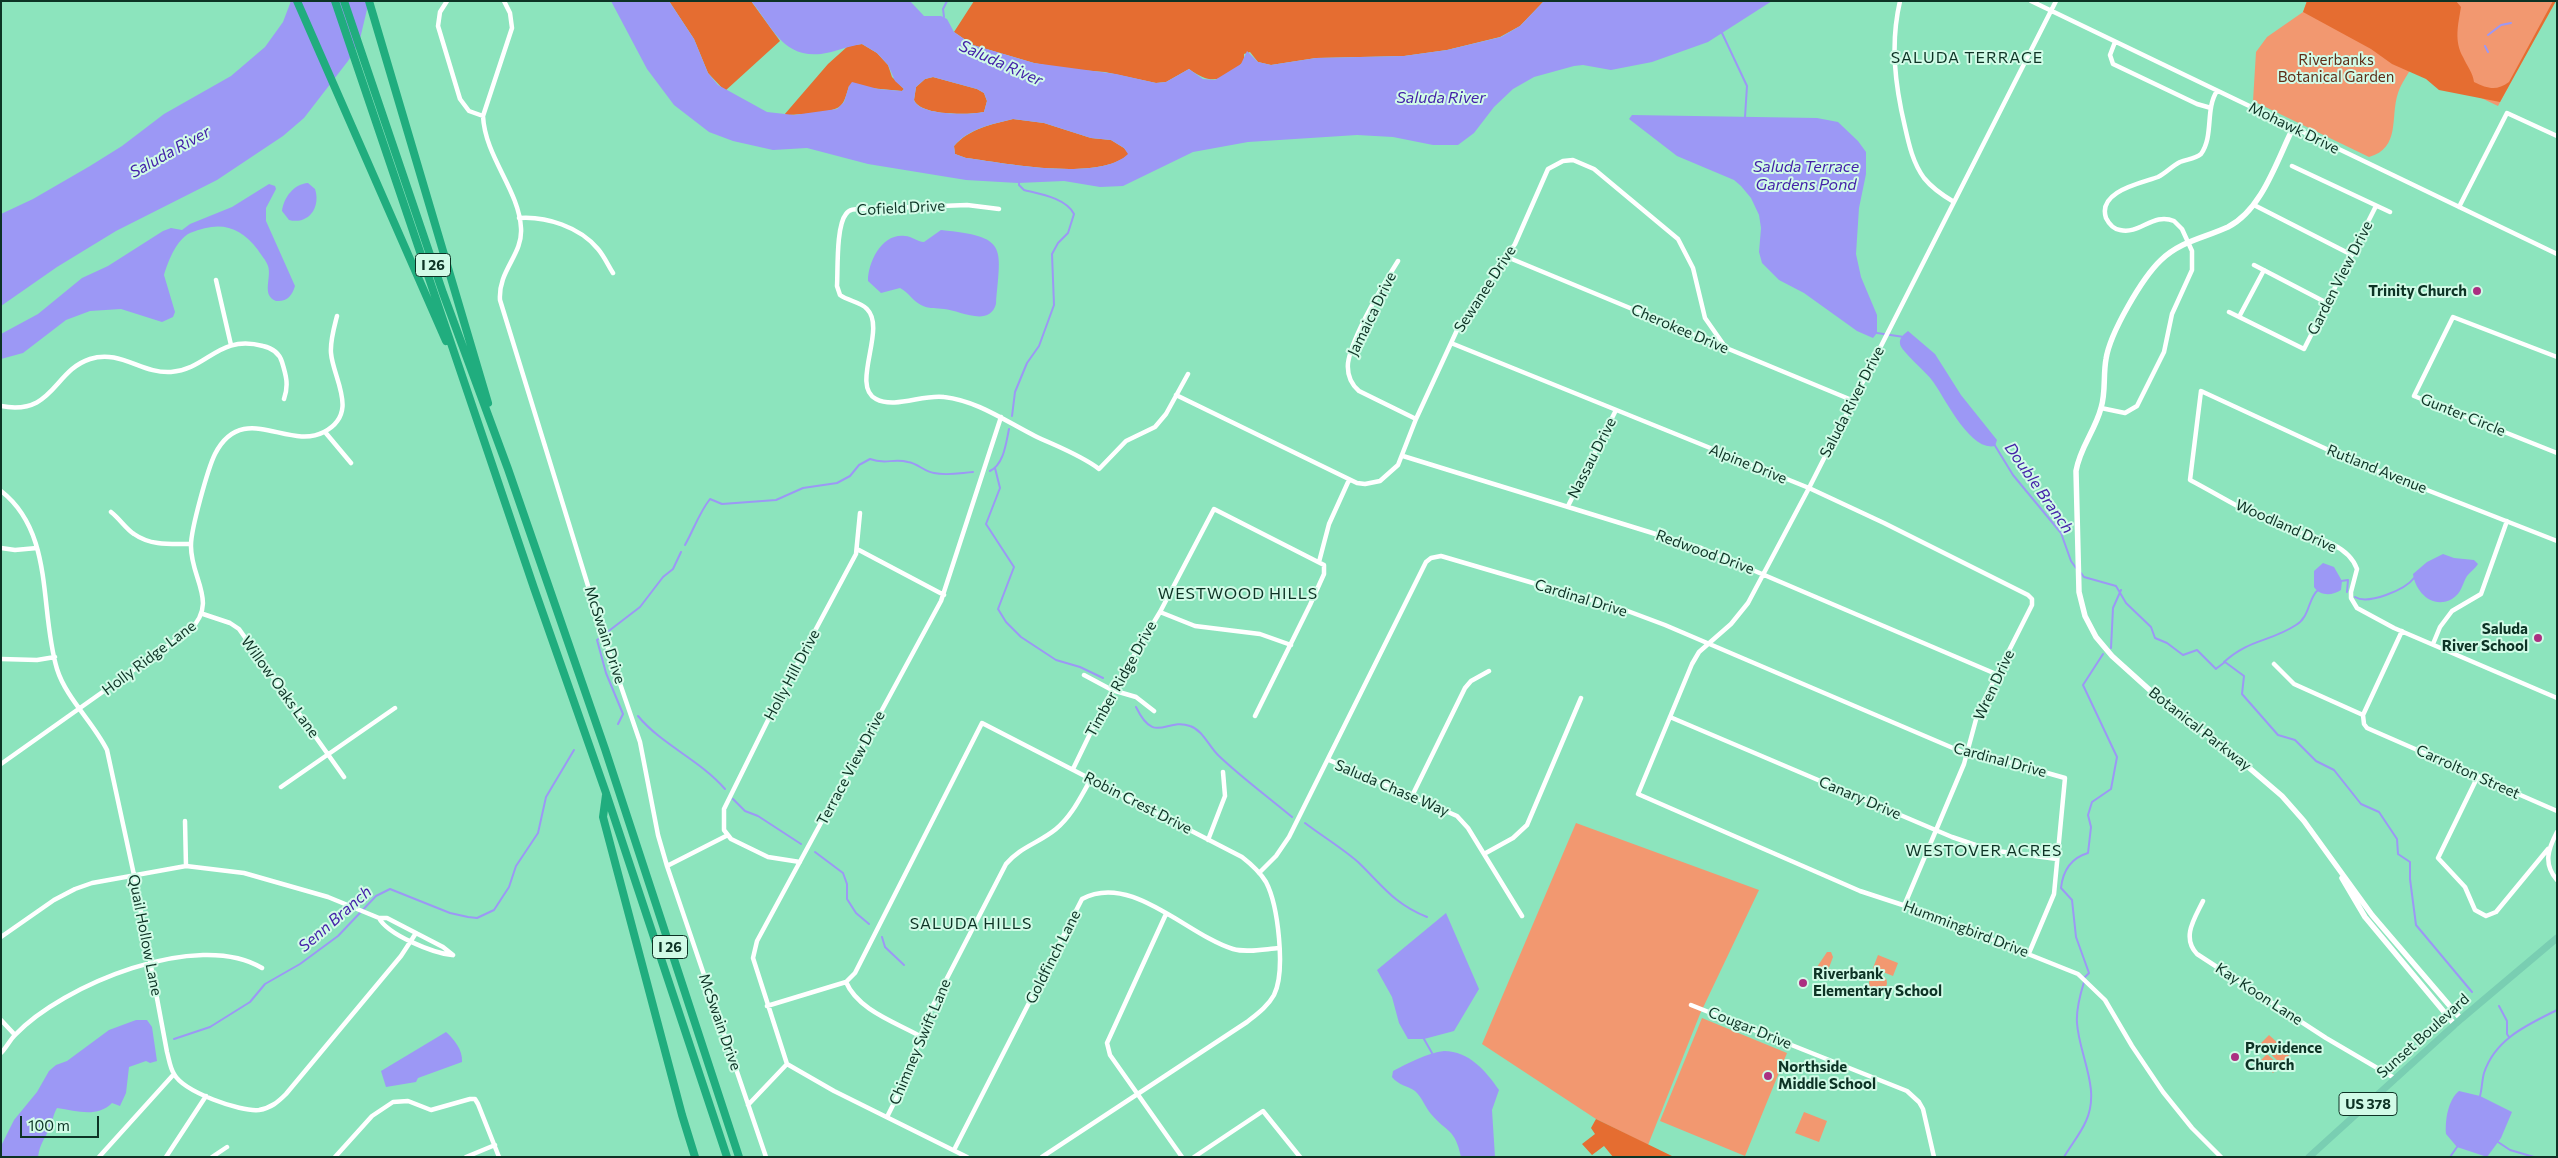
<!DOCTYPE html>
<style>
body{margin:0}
#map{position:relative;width:2558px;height:1158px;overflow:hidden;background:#8ce4bd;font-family:Commissioner,sans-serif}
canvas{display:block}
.frame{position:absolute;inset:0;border:2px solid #0d3325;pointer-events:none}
.scale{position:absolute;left:20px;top:1116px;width:79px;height:22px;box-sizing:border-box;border:2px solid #0d3325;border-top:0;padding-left:6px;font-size:15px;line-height:18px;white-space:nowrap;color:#0d3325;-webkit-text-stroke:4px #d1fbe7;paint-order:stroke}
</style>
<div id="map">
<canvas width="2558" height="1158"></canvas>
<div class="frame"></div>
<div class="scale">100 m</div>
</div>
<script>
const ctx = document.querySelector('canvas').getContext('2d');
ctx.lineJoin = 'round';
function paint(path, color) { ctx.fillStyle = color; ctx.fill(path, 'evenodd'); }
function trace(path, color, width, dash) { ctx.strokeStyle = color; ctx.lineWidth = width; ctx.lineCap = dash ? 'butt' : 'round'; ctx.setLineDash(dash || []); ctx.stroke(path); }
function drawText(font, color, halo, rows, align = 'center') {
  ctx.font = font + ' Commissioner,sans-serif'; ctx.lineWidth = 4; ctx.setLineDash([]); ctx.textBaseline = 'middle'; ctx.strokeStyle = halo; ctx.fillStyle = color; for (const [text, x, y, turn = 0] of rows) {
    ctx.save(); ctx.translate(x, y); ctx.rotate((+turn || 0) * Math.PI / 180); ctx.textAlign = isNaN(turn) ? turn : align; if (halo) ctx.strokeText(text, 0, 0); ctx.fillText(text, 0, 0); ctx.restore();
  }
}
const green = new Path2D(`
 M2307,1H2555L2498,106L2413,65C2408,74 2401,84 2398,93C2390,117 2401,148 2369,157L2253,101L2256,52L2267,37L2303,12Z
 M1576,823L1759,890L1700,1014L1648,1145L1596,1119L1482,1044Z
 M1827,952H1831L1833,957L1827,973L1822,975L1818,973L1817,967Z
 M1878,955L1898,963L1893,976L1873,968Z
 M1869 983a9 9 0 1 1 18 0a9 9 0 1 1-18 0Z
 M1702,1018L1787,1053L1745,1156L1660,1121Z
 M2269,1035L2290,1054L2281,1064L2260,1044Z
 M2267,1054L2280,1066L2273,1073L2260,1061Z
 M1804,1112L1827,1121L1819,1142L1795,1133Z`);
const forest = new Path2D(`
 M669,1H751L780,41L725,91L708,73L694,39Z
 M974,1H1544L1520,26L1500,37L1447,50L1404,56L1316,58L1271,65L1258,62L1250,52L1244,54V61C1224,81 1212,86 1189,69L1166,82L1156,83L1105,72L1066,69L1034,63L973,45L954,32Z
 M2307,1H2456L2461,7C2458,25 2454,41 2463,57C2467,66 2473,73 2474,82C2488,89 2497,91 2509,82L2553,1H2556L2500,102L2439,90L2426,79L2392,64L2371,49L2303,12Z
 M862,44L877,53L888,65L892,77L904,89L902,91L849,86C847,92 845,103 839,107C831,113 795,115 784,115L828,64L848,46Z
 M933,77L977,89L984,93L987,101L984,112C968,115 921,116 914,100L916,87L925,79Z
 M1013,119L1044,123L1091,138L1111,140L1124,148L1129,154C1099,182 1005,163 966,158L955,154L954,146C969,129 992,124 1013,119Z
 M1596,1119L1674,1157H1613L1604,1146L1592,1155L1582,1144L1595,1134L1591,1128Z`);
const water = new Path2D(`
 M291,1H369L359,43L348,61L304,118L283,136L217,180L116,231L57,267L1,306V214L33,199L90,166L122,146L164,114L231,76L265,47L283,22Z
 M611,1H669L694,39L708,73L718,85L767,112L794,115L837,109L844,102L849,86L852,82L878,89L902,91L904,89L895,81L888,65L877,53L862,44C848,46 835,52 821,54C782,58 772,26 751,1H910L924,16H941L947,19L954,32L973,45L1034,63L1116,74L1156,83L1166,82L1189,69L1203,79L1215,80L1241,64L1247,51L1258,62L1271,65L1316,58L1404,56L1447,50L1501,37L1520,26L1544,1H1772L1708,42L1652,62L1611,70L1583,65L1574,66L1534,77L1513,89L1494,107L1474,133L1458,145H1433L1393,137L1357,135L1248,142L1193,152L1123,186L1100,187L1064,181L1018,183L966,180L868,164L807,148L773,150L733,141L709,132L674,105L647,69ZM933,77L977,89L984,93L987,101L984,112C969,115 920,116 914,100L916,87L925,79ZM1013,119L1044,123L1091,138L1111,140L1124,148L1128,154C1100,182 1004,163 966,158L955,154L954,146C968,129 992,124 1013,119Z
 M1632,115L1817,118L1838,122L1858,141L1866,152V174L1859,208L1856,254L1861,277L1877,315V333L1873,338L1857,331L1804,293L1779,280L1762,263L1759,252L1761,228L1759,215L1751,198L1741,186L1734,180L1677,156L1629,119Z
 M308,183L315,189C321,207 309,225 289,220L282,211C284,197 294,184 308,183Z
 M269,184L275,186L276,189L266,208V221L295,286C292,296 287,302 276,301C261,295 272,278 268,266C266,260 261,255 258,250C239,225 219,221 190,233C177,239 168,261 164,275L175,312L173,317L162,322L121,309L90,311L66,320L23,353L1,359V334L38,314L82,278L108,266L163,231L171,228L182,230L190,224L232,207Z
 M941,230C1008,237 1001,245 996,304C989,328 959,310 944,309C937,308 928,309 921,305C913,301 908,292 900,288L881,293L868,281C868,262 882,233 905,236C912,236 917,242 924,242Z
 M1908,331L1935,354L1961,395L1997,440L1995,446C1969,452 1944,395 1931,379C1925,371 1901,351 1900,344C1899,338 1904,334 1908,331Z
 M2443,554L2454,558L2474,560L2478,564C2475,569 2471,571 2467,576C2462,584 2462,593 2452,599C2432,610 2415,591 2413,574L2427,562Z
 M2323,563L2334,567L2342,581L2341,590C2332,596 2320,596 2314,587V571Z
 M1446,913L1479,989L1454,1031L1424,1039H1408L1399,1023L1392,997L1377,970Z
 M136,1020H147L152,1027L157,1061L150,1063L146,1061L129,1067L126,1093L120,1106L112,1103C97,1118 77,1111 57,1108C53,1115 53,1120 50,1127C45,1139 40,1143 38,1157H2L1,1146L14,1120L37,1092L49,1071L56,1065L67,1061L109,1030Z
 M446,1032C454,1039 463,1050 462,1062L418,1078L416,1082L386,1087L381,1071Z
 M1444,1051C1469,1051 1486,1071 1499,1090L1492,1110L1495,1157H1461C1455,1128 1447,1133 1431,1114C1425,1107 1422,1097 1415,1091C1408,1086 1398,1085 1392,1077L1393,1071C1408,1063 1428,1053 1444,1051Z
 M2459,1091L2480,1096L2512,1112L2501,1138L2487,1157L2457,1147L2446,1134C2445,1120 2448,1100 2459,1091Z`);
const stream = new Path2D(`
 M944,17L943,9L947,1
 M1722,33L1747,86L1745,117
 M2488,35L2501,25L2511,23
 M2485,46L2488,52
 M1877,333L1904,337
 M1012,416L1015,392L1027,363L1039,346L1054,305L1052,254L1058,243L1068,233L1074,214C1066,198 1040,194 1024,190L1019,185V180
 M1994,444L2013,475L2061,533L2071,561L2076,568
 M995,468L1000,488L986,524L1014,567L998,609L1006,622L1021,637L1056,660L1080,667L1103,678
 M990,471C1004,464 1006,443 1009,429
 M685,545C694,529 699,513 710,499L722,504L776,500L803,488L837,483L850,476L859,465L870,459C885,465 893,458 908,462C917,463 925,472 934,473C947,476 960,473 973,472
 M2081,573L2084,577L2116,586L2126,603L2151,627L2155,638L2167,643L2183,655L2197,650L2216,669
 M2341,581L2348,580L2347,592
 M2355,597C2368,605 2405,590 2414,578
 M2111,648L2113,608L2121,590
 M2224,662C2249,639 2270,642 2296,625C2310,617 2308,598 2318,590
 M2217,668L2225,662L2244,676L2242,694L2278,735L2295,740L2316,761L2334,770L2361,804L2379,812L2397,839L2398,854L2410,862V879L2416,925L2472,992
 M1136,707C1155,746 1166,717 1190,726C1203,730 1209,747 1219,756C1241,777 1268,797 1292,817
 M638,716C662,745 700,760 725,789
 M618,724L623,714L606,673L597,640L640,607L663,577L673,569L681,552
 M733,799L745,811L758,816L801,844
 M1305,823C1322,836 1342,848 1358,862C1382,885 1394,904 1427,917
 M815,852L843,873L847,884V899L856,913L869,924
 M882,937L885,947L904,965
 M2085,977L2089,973L2076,937L2072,900L2061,888C2063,870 2071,858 2088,853L2091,827L2088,815L2092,802L2111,789L2117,757L2083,685L2103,654
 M2499,1006L2507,1021V1034L2509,1037
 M174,1039L210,1027L250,1002L265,984L300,964L338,936L376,896L390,889L450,913L468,917L477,918L494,910L509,887L516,866L538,833L546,797L574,750
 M1424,1039L1432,1053
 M2480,1096C2482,1089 2482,1080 2484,1073C2495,1039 2527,1025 2557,1010
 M2498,1142L2510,1150L2534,1157
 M2064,1157C2071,1145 2081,1133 2086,1121C2101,1089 2079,1055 2077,1023C2076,1010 2080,995 2084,982
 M2450,1157L2457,1147`);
const minor = new Path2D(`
 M447,1L440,12L438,26L460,99L469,111L483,116L512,28L510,13L504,1
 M1900,1C1890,44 1895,85 1905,127C1909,145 1913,163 1924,178C1932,188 1942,195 1954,202
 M2031,1L2557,254
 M2056,1L1809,488L1748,603L1731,624L1699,652L1692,664L1638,794L1860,891L1918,910L2078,974L2105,1000L2132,1046L2163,1092L2192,1128L2221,1157
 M2115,42L2110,55L2113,64L2197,104L2211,108
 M483,116C485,157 519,190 521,228C523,255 498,270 500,300L601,628L640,742L658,835L667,866L766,1157
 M2292,166L2390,212
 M2254,205L2352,255
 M2459,207L2507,113L2557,136
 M999,209L967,205L861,209C855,209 849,209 846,214C836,226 838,270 837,286L840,295C848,301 861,302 867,309C887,329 850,386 876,399C895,409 923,394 944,397C978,401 1005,421 1035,436C1056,446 1081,455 1099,469L1126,441L1155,427L1166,414L1188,374
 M519,218C546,216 580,227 598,249C604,256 608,265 613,273
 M1507,257L1854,401
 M1398,261C1383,285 1352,337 1348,363C1347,374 1351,384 1359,391L1416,419
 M2254,265L2327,303
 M216,280L231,345
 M2229,312L2304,349L2376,206
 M2239,317L2264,270
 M1451,343L1809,488L1884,523L2028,595L2032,599V605L1978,712L1964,764L1904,906
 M2557,357L2453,317L2414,396L2557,453
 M1176,395L1357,483L1365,484L1380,481L1398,465L1416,419L1458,328L1515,244L1548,169L1563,161L1573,160L1594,169L1678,239L1693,268L1705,318L1726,348
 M1,406C54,416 53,371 90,359C120,349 142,374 171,372C208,369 218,334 263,346C272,348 279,352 282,362C286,375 289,385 284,399
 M2101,408L2125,413L2137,406L2164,352L2172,314L2192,270V251L2182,229L2174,221C2153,212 2140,235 2120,230C2113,229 2109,224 2106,218C2097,191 2142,183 2158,177C2166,173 2172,166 2180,162C2188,159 2195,159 2201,154C2214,136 2205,109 2217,91
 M325,432L351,463
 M1403,456L1701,548L1996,674
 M1,491C55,533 39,610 57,669C66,698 93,722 107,750L134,875L167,1052C169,1059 170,1068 174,1074C184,1092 240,1112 259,1110C271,1108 278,1102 286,1094L401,956L416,933
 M1568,506L1616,410
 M111,512C120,519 126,529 134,534C151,546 171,544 191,544
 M2557,541L2348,459L2201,391L2190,480C2219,495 2248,514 2279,526C2303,535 2347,540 2357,569L2351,592V598L2357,608L2394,628L2557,698
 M1,548L15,550L37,548
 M857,549L944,595
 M1319,562L1329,524L1349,480
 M1160,612L1195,626L1260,634L1291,645
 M203,614L230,623L239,629L344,777
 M2402,631L2363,715L2364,724L2367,728L2557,811
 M2433,644L2440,627L2452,611L2481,594L2507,521
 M1,659L37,660L55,657
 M2274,664L2294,684L2363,715
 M1084,675L1112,690L1136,697L1154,711
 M1670,717L1952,837L1990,850L2057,859
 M1329,760L1457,816L1468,828L1522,916
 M1,764L190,630C219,602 190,578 191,545C191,529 208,468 215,454C243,400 288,451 324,432C360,413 333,379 331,353C330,341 334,328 337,316
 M1073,769L1104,705L1160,612L1214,509L1324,565V574L1310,605L1255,716
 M2478,776L2438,858L2465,887L2475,910L2486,916L2496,912L2548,849
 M281,787L395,708
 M1412,796L1465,688L1471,681L1489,671
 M185,821L186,866
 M2557,832C2548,849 2543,864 2557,880
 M1208,840L1225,796L1223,772
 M1484,854L1513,838L1527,825L1581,698
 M800,862L768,857L731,839L724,830V809L777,702L856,554L860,513
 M667,866L726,836
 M1259,873L1276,856L1289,837L1426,562L1431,558L1441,556L1625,610L1665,625L1967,754L2008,762L2065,778L2054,894L2029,953
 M2203,901C2195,918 2181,937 2197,954L2326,1038L2396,1079
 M1166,914L1107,1043L1110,1055L1182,1157
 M379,918C388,935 433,953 452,955
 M1,937L54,900L75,889L92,883L186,866L244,873L328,897L379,918H387L443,947L453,955
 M846,982C858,1010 895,1022 920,1036
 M1691,1005L1907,1091L1919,1102L1923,1109L1934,1157
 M767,1006L846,982L855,973L982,723L1242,857C1251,864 1260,872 1266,882C1278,905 1286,971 1274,995C1268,1006 1257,1014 1247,1022L1042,1157
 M1,1020L15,1035
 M1,1053C6,1048 10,1040 15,1035C62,985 198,929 262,968
 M748,1105L787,1064
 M887,1117L903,1085L929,1013L1006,864C1020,847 1039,843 1056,829C1072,816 1081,796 1091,779
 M954,1150L1082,899C1131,872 1187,935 1233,949C1247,953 1265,949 1279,948
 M99,1157L174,1074
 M166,1157L206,1096
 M212,1157L227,1147
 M335,1157L372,1116L393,1102L408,1101L431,1110L470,1099H475L478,1104L499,1157
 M466,1157L495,1145
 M967,1157L834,1091L787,1064L753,958L757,941L941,601L1001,417
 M1194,1157L1263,1111L1300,1157`);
const tertiary = new Path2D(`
 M2293,128C2277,160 2262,210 2228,227C2204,238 2181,241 2161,260C2142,278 2110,333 2106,359C2103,375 2106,392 2101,408C2095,431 2080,447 2076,471L2079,592L2085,616L2096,637L2112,656L2163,702L2233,754L2282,796L2304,821L2372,915L2461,1019
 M2342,878L2365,917L2455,1025`);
const primary = new Path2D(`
 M2309,1157L2461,1019L2557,938`);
const motorway = new Path2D(`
 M297,1L446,341
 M335,1L534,588L606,793L727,1157
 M344,1L443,293L508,469L605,749L739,1157
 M369,1L488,403
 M606,795L603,817L682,1115L695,1157`);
const markers = [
 [2477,291,5,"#ab2f81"],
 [2538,638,5,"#ab2f81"],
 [1803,983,5,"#ab2f81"],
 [2235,1057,5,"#ab2f81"],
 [1768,1076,5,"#ab2f81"]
];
const shields = [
 [433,265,35],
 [670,947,35],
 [2368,1104,58]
];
const shieldNames = [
 ["I 26",433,265],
 ["I 26",670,947],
 ["US 378",2368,1104]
];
const parkNames = [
 ["Riverbanks",2336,60],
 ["Botanical Garden",2336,77]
];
const streetNames = [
 ["Mohawk Drive",2294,128,26],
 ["Cofield Drive",901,208,-3],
 ["Garden View Drive",2340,278,-63],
 ["Sewanee Drive",1485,289,-57],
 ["Jamaica Drive",1372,314,-64],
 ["Cherokee Drive",1680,329,23],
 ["Saluda River Drive",1852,402,-63],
 ["Gunter Circle",2463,415,22],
 ["Nassau Drive",1592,458,-63],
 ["Alpine Drive",1748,464,22],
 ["Rutland Avenue",2377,469,22],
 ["Woodland Drive",2286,526,24],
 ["Redwood Drive",1705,552,20],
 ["Cardinal Drive",1581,598,17],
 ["McSwain Drive",605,635,72],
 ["Holly Ridge Lane",149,658,-37],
 ["Holly Hill Drive",792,675,-62],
 ["Timber Ridge Drive",1121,679,-61],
 ["Wren Drive",1994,685,-65],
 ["Willow Oaks Lane",280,687,54],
 ["Botanical Parkway",2200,729,38],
 ["Cardinal Drive",2000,760,15],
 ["Terrace View Drive",851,768,-62],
 ["Carrolton Street",2468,772,24],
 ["Saluda Chase Way",1392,788,23],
 ["Canary Drive",1860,798,23],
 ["Robin Crest Drive",1138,803,27],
 ["Hummingbird Drive",1966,929,21],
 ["Quail Hollow Lane",145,935,79],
 ["Goldfinch Lane",1053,957,-63],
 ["Kay Koon Lane",2259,994,33],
 ["McSwain Drive",720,1022,71],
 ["Cougar Drive",1750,1028,22],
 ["Sunset Boulevard",2423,1036,-42],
 ["Chimney Swift Lane",920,1042,-67]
];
const poiNames = [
 ["Trinity Church",2467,291,"right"],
 ["Saluda",2528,629,"right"],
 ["River School",2528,646,"right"],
 ["Riverbank",1813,974],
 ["Elementary School",1813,991],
 ["Providence",2245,1048],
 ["Church",2245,1065],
 ["Northside",1778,1067],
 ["Middle School",1778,1084]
];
const neighbourhoodNames = [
 ["SALUDA TERRACE",1967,58],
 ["WESTWOOD HILLS",1238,594],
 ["WESTOVER ACRES",1984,851],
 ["SALUDA HILLS",971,924]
];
const waterNames = [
 ["Saluda River",1001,63,24],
 ["Saluda River",1441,98],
 ["Saluda River",170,152,-29],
 ["Saluda Terrace",1806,167],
 ["Gardens Pond",1806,185],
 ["Double Branch",2039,488,55],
 ["Senn Branch",335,919,-41]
];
paint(green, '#f29870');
paint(forest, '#e56d31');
paint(water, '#9c98f5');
trace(stream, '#9c98f5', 2);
trace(minor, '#fff', 4.5);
trace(tertiary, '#fff', 5.5);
trace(primary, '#79ceb2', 7);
trace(motorway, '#20ad7e', 8);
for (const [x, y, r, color] of markers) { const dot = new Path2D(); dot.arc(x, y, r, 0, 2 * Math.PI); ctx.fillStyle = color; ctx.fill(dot); trace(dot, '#d1fbe7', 2); }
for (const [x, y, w] of shields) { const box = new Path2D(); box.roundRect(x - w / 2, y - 11.5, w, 23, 4); ctx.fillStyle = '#d1fbe7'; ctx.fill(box); trace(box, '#0d3325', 1); }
drawText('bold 14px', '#0d3325', null, shieldNames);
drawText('15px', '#5e2d17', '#d1fbe7', parkNames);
drawText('15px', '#0d3325', '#d1fbe7', streetNames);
drawText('bold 15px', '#0d3325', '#d1fbe7', poiNames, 'left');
ctx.letterSpacing = '1px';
drawText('16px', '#0d3325', '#d1fbe7', neighbourhoodNames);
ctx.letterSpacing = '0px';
drawText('italic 16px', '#4422a9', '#d1fbe7', waterNames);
</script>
